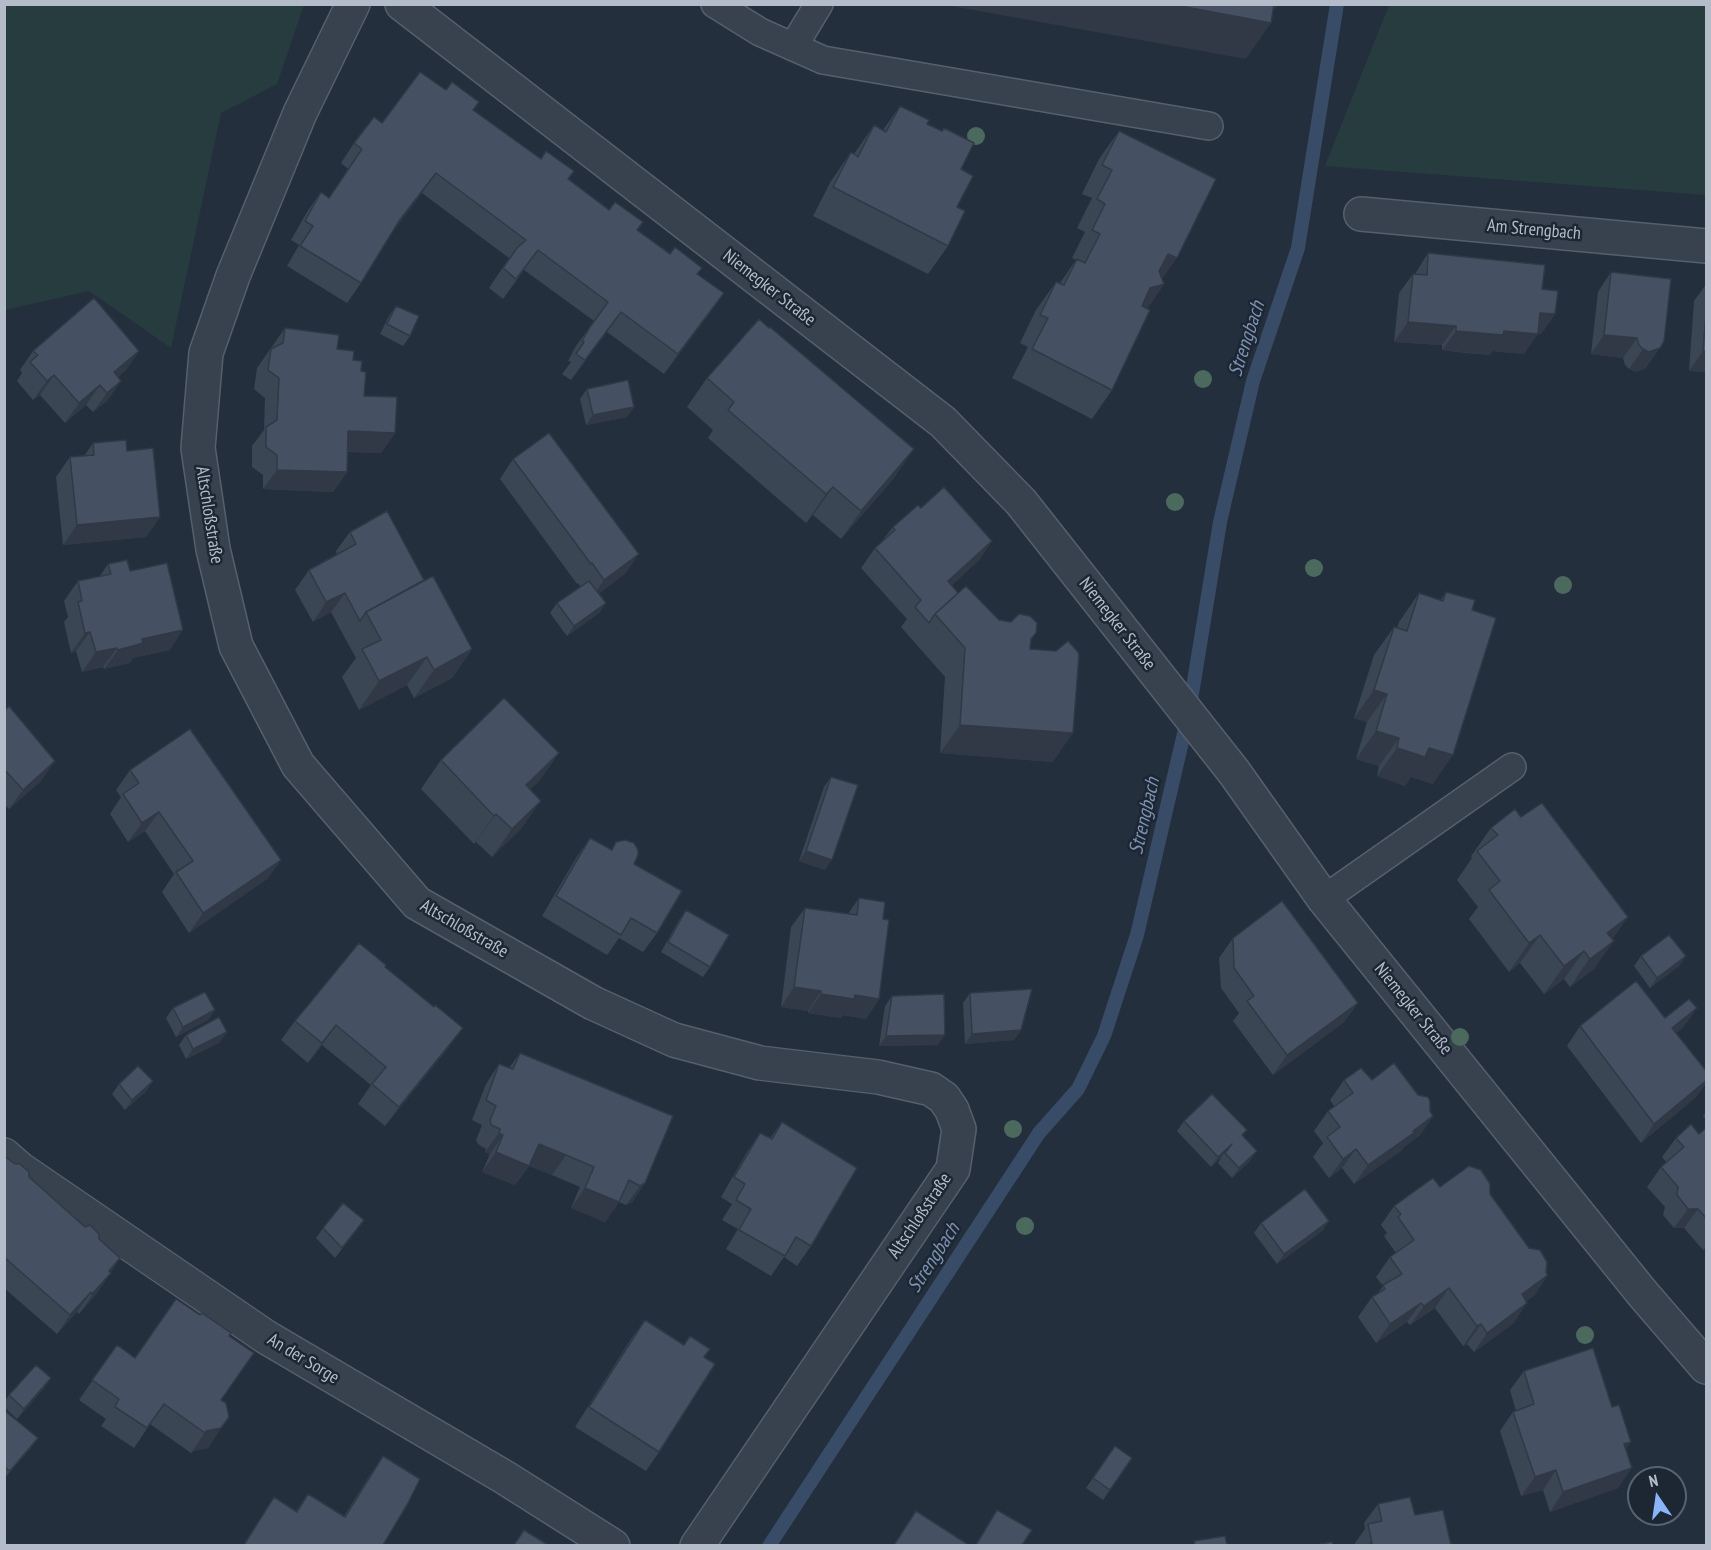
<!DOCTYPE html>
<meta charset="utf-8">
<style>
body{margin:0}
#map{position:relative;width:1711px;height:1550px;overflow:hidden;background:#242f3e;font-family:"PT Sans Narrow",sans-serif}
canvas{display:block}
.frame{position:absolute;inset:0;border:6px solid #b4bcc9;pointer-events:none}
.north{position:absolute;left:1627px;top:1466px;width:60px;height:60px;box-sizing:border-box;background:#1d2633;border:2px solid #59626f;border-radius:50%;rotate:347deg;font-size:16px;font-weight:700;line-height:24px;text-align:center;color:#b4bcc9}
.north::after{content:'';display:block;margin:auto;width:21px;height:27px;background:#8ab4f8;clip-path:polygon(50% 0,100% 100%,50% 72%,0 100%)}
</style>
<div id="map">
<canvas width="1711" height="1550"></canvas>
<div class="frame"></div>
<div class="north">N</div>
</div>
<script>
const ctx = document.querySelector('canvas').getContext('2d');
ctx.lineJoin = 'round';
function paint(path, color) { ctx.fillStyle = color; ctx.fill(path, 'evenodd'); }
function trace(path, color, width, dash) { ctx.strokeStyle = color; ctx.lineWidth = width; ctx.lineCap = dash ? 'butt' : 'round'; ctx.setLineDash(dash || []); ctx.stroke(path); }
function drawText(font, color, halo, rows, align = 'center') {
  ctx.font = font + ' "PT Sans Narrow",sans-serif'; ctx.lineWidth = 5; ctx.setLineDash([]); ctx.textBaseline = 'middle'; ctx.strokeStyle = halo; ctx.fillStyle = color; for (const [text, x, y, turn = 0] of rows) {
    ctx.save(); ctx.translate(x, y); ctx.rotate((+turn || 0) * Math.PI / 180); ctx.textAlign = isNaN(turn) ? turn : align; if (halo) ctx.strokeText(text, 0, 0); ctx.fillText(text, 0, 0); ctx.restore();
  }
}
const green = new Path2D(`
 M303,5H304L277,84L221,113L171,348L89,291L5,310V5Z
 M1389,5H1706V195L1325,166Z`);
const stream = new Path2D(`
 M769,1546L1039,1133L1078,1089L1104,1036L1137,935L1189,712L1220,522L1253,381L1298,248L1337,4`);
const service = new Path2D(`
 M715,4L760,32L823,60L1209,126
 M793,47L819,4
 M1324,899L1512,767`);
const minor = new Path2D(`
 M353,4L300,113L233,276L206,353L198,448L213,549L236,646L298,765L417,903L593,1003L674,1040L760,1063L878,1077L931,1089L944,1098L952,1110L959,1129L953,1169L697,1546
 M402,4L943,422L1021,502L1234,772L1324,899L1643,1294L1706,1367
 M1361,214L1706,246
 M4,1155L20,1169L266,1337L504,1477L613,1546`);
const trees = [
 [976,136],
 [1203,379],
 [1175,502],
 [1314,568],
 [1563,585],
 [1460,1037],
 [1013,1129],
 [1025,1226],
 [1585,1335]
];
const wall = new Path2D(`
 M900,106L927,124L961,169L957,207L948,246L928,274L813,216L831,181L851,152L854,154L874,125L883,130Z
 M473,110L541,159L574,171L568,179L698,274L710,313L664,374L607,332L571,380L562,374L571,362L568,361L576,346L594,321L524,270L503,299L489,288L509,258L422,193L394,229L361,283L347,303L287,266L299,245L291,240L307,212L321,192L329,198L348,169L341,163L354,143L382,123Z
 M1119,131L1164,284L1147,309L1112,390L1092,419L1012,378L1028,347L1020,343L1036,310L1056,282L1060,283L1076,260L1072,258L1085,232L1077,228L1092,198L1082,194L1099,159Z
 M1428,253L1542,289L1555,314L1541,334L1538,333L1524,354L1492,351L1490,355L1466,353L1442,350V345L1394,342L1399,293L1413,274H1415Z
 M1611,272L1671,279L1646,368L1636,372L1629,369L1625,365L1623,358L1591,354L1598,292Z
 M1707,283V372L1689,371L1694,301Z
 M396,306L410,336L403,346L380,334L389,316Z
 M285,328L337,349L353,360L361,371L364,396L395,433L381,453L348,452L347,472L333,492L263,489V475L252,467V446L264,430L265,398L254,389L257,368Z
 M33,351H139L126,370L118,377L121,381L107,401L93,412L86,405L65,423L40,395L33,400L17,381L22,373L20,370Z
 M707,378L894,478L841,539L813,515L806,523L708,438L713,430L687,407Z
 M587,389L634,407L627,417L586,425L580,399Z
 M93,443L160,517L146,537L63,545L56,477L70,457L84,456Z
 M513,459L626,573L598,594L606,603L599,613L567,636L550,613L557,603L581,587L578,583L577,584L500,479Z
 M921,508L992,541L979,560L952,585L958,593L999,620L1036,633L1030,641V649L1053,762L940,753L945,677L901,627L907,619L861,568L875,548L882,541L893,527Z
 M350,532L424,580L472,649L452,678L414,698L407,685L359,710L342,677L356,658L346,640L331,612L313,622L295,590L309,570L337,555L336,551Z
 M108,564L130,571L170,650L133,658L130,663L104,669L103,667L82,672L76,651L71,653L64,622L68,617L64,601L78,581L100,576Z
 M1446,592L1472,610L1433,784L1411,777L1405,786L1377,776L1379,766L1356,759L1367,722L1354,718L1374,655L1394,627L1397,628L1399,622L1419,593L1440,601Z
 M4,711L41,781L9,809L4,804Z
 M559,753L539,781L530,789L521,829L492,857L476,842L474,844L421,789L441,760Z
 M130,770L281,860L267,879L189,933L162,892L174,874L145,831L128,842L110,814L121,797L116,790Z
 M831,777L825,870L799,861L824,787Z
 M1491,828L1612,939L1594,969L1570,987L1564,979L1544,994L1520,963L1509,972L1469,919L1478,907L1457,880L1472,858L1471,856Z
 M590,838L611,850L616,842L634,864L657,933L643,952L619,938L607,955L542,916L576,858Z
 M859,898L883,919L879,999L866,1019L843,1015L841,1018L808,1013V1011L781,1007L791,927L805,908L848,914Z
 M686,910L710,967L703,977L661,952L679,920Z
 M1233,938L1358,1003L1344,1022L1273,1075L1233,1021L1239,1013L1221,988L1219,958Z
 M1641,956H1686L1679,966L1650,988L1634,966Z
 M385,967L449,1047L385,1126L358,1104L371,1085L322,1045L308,1063L281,1040L295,1021Z
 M970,993L1021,1030L1014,1040L965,1044L963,1003Z
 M892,996L938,1045L879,1046L885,1006Z
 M173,1008L215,1010L208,1020L176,1037L166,1018Z
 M1665,1018L1683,1028L1676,1033L1707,1072V1082L1696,1097L1641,1143L1567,1046L1580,1026Z
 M186,1035L220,1042L186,1059L179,1045Z
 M520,1053L645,1183L632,1202L626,1205L619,1202L605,1222L571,1208L580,1187L552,1175L529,1166L515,1185L482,1172L490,1154L485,1152L486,1149L478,1144L476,1140L482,1125L472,1120L486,1084L499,1064L509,1068Z
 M1344,1080H1372L1430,1111L1433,1116L1420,1135L1404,1147L1401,1151L1354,1184L1342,1168L1329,1178L1313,1157L1323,1143L1314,1131L1328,1111L1334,1106L1330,1100Z
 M153,1081L146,1091L125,1110L112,1094L119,1084Z
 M1707,1110V1120L1703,1116Z
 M1184,1121L1243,1136L1250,1161L1232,1178L1218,1163L1222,1156L1211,1167L1177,1131Z
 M782,1122L811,1246L797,1266L784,1257L771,1276L726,1249L738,1229L722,1220L732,1204L721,1197L747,1152L760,1133L770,1138Z
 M1707,1127V1247L1703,1250L1684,1228H1674L1663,1215L1665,1207L1647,1187L1661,1167L1666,1162L1662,1157L1676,1138L1699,1134Z
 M4,1156L120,1258L97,1293L79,1314L77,1312L57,1334L4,1288Z
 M1440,1187L1490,1194L1535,1295L1526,1301L1514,1323L1474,1352L1467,1344L1463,1346L1435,1308L1410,1325L1407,1322L1376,1343L1358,1317L1372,1297L1377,1294L1383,1286L1376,1277L1390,1257L1396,1253L1384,1236L1387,1233L1381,1225L1394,1206Z
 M1329,1221L1322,1231L1277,1264L1254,1233L1261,1223Z
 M323,1228L357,1230L335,1258L316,1238Z
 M645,1320L684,1345L690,1336L659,1452L646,1471L575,1427L631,1339Z
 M229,1336L221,1400V1428L208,1448L193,1451L191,1453L150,1424L134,1448L101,1426L106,1419L79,1400L117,1345L135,1358Z
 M1524,1371L1626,1449L1618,1488L1550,1512L1543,1490L1521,1496L1500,1431L1513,1412L1516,1411L1510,1390Z
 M51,1378L44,1388L17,1419L4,1407V1402L9,1395Z
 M4,1410L38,1438L31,1448L4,1479Z
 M1115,1446L1132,1458L1103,1500L1086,1488Z
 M383,1456V1545H243L274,1497L296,1511L308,1494L344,1516L370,1475Z
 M1378,1504L1415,1515L1451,1545H1355V1543L1365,1529L1364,1523Z
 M997,1510L1022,1545H975Z`);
const shadedWall = new Path2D(`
 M940,4H1278L1266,22L1271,23L1246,59Z
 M436,173L422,193L386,241L399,221Z
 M1168,254L1177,258L1157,286L1148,282Z
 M1164,284L1144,313L1130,317L1150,288Z
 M724,293L710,313L664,374L678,354Z
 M621,312L607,332L571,380L585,360Z
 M1540,313L1555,314L1541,334L1526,332Z
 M1408,322L1456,326L1442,345L1394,342Z
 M1456,331H1504L1538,334L1524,354L1492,351L1490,355L1442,350Z
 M1604,335L1637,338L1623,358L1591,354Z
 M1660,348L1646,368L1636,372L1629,369L1643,349Z
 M139,351L126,370L104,389L114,372Z
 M1703,351L1707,352V372L1689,371Z
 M54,375L40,395L33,400L47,381Z
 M121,381L107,401L93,412L107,393Z
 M100,385L86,405L65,423L79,403Z
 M634,407L627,417L586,425L593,415Z
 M348,431L395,433L381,453L335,451Z
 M914,449L894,478L841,539L861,511Z
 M277,470L347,472L333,492L263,489Z
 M833,487L813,515L806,523L826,494Z
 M160,517L146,537L63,545L77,525Z
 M992,541L979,560L935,601L948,581Z
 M639,554L626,573L590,600L604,580Z
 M345,593L331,612L313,622L326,602Z
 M606,603L599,613L567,636L574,626Z
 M183,630L170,650L133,658L130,663L104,669L118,650L142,639Z
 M90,632L76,651L71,653L85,633Z
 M117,648L103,667L82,672L96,652Z
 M472,649L452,678L414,698L434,670Z
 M427,657L407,685L359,710L379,681Z
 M1374,690L1387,694L1367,722L1354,718Z
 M960,725L1073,733L1053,762L940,753Z
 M1376,731L1399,738L1379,766L1356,759Z
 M1397,748H1429L1453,755L1433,784L1411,777L1405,786L1377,776Z
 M559,753L539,781L506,813L526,785Z
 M55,761L41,781L9,809L23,790Z
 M541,801L521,829L492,857L512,829Z
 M159,812L145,831L128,842L142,823Z
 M496,814L476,842L474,844L494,816Z
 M806,851L832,860L825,870L799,861Z
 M281,860L267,879L189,933L203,913Z
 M1628,917L1609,944L1614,941L1594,969L1570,987L1607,933Z
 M1540,935L1520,963L1509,972L1529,943Z
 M1584,951L1564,979L1544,994L1564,966Z
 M1686,956L1679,966L1650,988L1657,978Z
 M794,987L821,991L808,1011L781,1007Z
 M821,994L855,995L879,999L866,1019L843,1015L841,1018L808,1013Z
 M1358,1003L1344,1022L1273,1075L1287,1055Z
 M1697,1008L1683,1028L1658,1047L1672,1028Z
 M215,1010L208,1020L176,1037L183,1027Z
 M336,1025L322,1045L308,1063L322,1043Z
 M463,1028L449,1047L385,1126L399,1107Z
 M1021,1030L1014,1040L965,1044L972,1034Z
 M227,1032L220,1042L186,1059L193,1049Z
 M945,1035L938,1045L879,1046L886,1036Z
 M1707,1080V1082L1696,1097L1641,1143L1654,1124Z
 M153,1081L146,1091L125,1110L132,1100Z
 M1433,1116L1420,1135L1404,1147L1401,1151L1354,1184L1368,1165Z
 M499,1133L503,1135L490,1154L485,1152Z
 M539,1144L566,1155L552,1175L525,1164Z
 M1232,1144L1222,1156L1211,1167L1218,1157Z
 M1356,1149L1342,1168L1329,1178L1343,1159Z
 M1257,1151L1250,1161L1232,1178L1239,1168Z
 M496,1152L529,1166L515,1185L482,1172Z
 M645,1183L632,1202L626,1205L640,1186Z
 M585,1188L619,1202L605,1222L571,1208Z
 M1688,1209H1698L1684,1228H1674Z
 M1329,1221L1322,1231L1277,1264L1284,1254Z
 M120,1258L105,1280L111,1273L97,1293L79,1314L109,1271Z
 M1548,1275L1535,1295L1508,1314L1522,1294Z
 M1449,1288L1435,1308L1410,1325L1424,1306Z
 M91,1292L77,1312L57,1334L70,1315Z
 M1421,1303L1407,1322L1376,1343L1390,1324Z
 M1527,1303L1514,1323L1474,1352L1487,1333Z
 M1481,1324L1467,1344L1463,1346L1477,1326Z
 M51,1378L44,1388L17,1419L24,1409Z
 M221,1428L208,1448L193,1451L191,1453L206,1431Z
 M38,1438L31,1448L4,1479L10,1471Z
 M1631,1442L1617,1462L1624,1444Z
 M1632,1468L1618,1488L1550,1512L1563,1492Z
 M1556,1470L1543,1490L1521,1496L1535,1477Z`);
const building = new Path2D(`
 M1170,4H1274L1271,23Z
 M420,72L446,90L452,82L479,102L473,110L541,159L546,151L574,171L568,179L609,210L615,202L643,222L637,230L670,254L675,247L702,268L697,274L724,293L678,354L621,312L585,360L576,354L584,342L582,341L590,327L608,302L538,250L516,279L503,268L517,248L526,240L436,173L399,221L361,283L300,246L313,226L305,221L321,192L329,198L362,149L354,143L374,117L382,123Z
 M900,106L929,120L927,124L942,131L944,128L974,143L961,169L973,176L957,207L965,211L948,246L833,187L851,152L858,157L874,125L886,132Z
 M1119,131L1216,179L1177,258L1168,254L1159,271L1164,284L1150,288L1142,306L1150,310L1112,390L1032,349L1048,318L1040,315L1056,282L1064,285L1077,259L1085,263L1100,234L1092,230L1105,204L1097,199L1112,170L1102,165Z
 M1428,253L1545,265L1542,289L1558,291L1555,314L1540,313L1538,334L1504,331L1503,335L1480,333L1456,331V326L1408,322L1413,274L1427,275Z
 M1611,272L1671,279L1664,341L1660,348L1649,352L1643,349L1639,345L1637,338L1604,335Z
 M94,298L139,351L114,372L121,381L107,393L100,385L79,403L54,375L47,381L30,362L38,355L33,351Z
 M1707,301V352L1703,351Z
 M396,306L419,316L410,336L387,324Z
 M759,319L769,328L770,327L914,449L861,511L833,487L826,494L728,410L734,402L707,378Z
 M285,328L339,335L337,349L354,351L353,360L362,361L361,371L366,372L364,396L397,397L395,433L348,431L347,472L277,470V455L266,447V427L277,420L279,378L268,370L271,349L283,343Z
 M628,380L634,407L593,415L587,389Z
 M549,433L639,554L604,580L592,563L591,564L513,459Z
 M126,440L127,451L153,448L160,517L77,525L70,457L94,455L93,443Z
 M944,487L992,541L948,581L958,593L935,614L929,623L915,607L921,600L875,548L895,530L893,527L918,505L921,508Z
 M387,511L424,580L366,612L360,621L345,593L326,602L309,570L356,544L350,532Z
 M127,560L130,571L167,563L183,630L142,639L143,643L118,650L117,648L96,652L90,632L85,633L78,602L82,601L78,581L111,574L108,564Z
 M433,576L472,649L434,670L427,657L379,681L362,649L381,640L366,612Z
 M589,581L606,603L574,626L557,603Z
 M966,586L999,620L1011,622L1019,614L1030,616L1037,623L1036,633L1031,639L1030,649L1056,651L1068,641L1078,652L1079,655L1073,733L960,725L965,648L935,614Z
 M1446,592L1475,600L1472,610L1496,618L1453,755L1429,748L1425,757L1397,748L1399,738L1376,731L1387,694L1374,690L1394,627L1407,631L1419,593L1443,601Z
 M504,698L559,753L526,785L541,801L512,829L496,814L494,816L441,760Z
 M9,706L55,761L23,790L4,769V711Z
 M190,729L281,860L203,913L176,872L193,861L159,812L142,823L123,794L139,783L130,770Z
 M831,777L858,785L832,860L806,851Z
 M1542,803L1628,917L1607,933L1614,941L1590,959L1584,951L1564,966L1540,935L1529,943L1489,890L1500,881L1477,851L1498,835L1491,828L1515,809L1521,817Z
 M590,838L612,850L616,842L625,840L634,843L638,850V855L634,864L682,891L657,933L631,918L621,935L556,896Z
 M859,898L885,902L883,919L889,920L879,999L855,995L854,999L821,994V991L794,987L805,908L857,915Z
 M1282,901L1358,1003L1287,1055L1247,1001L1254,996L1234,968L1233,938Z
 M686,910L729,935L710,967L668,942Z
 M1669,935L1686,956L1657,978L1641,956Z
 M359,943L386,965L385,967L434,1007L435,1005L463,1028L399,1107L372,1084L386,1067L336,1025L322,1043L295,1021Z
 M1636,981L1665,1018L1689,999L1697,1008L1672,1028L1707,1072V1080L1654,1124L1580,1026Z
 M1032,989L1021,1030L972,1034L970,993Z
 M205,992L215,1010L183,1027L173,1008Z
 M944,994L945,1035L886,1036L892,996Z
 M219,1017L227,1032L193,1049L186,1035Z
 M520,1053L673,1116L645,1183L640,1186L629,1180L619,1202L585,1188L594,1167L566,1155L539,1144L529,1166L496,1152L503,1135L499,1133L500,1129L491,1125L490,1120L496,1106L486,1100L499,1064L513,1069Z
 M1394,1063L1418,1095L1428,1097L1430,1101V1111L1433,1116L1413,1131L1415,1132L1368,1165L1356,1149L1343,1159L1327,1137L1340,1127L1328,1111L1353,1093L1344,1080L1361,1068L1372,1080Z
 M138,1066L153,1081L132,1100L119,1084Z
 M1212,1094L1247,1130L1242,1135L1257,1151L1239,1168L1225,1153L1232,1144L1218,1157L1184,1121Z
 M782,1122L857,1168L811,1246L796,1237L785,1256L739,1230L751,1209L736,1200L745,1184L734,1177L760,1133L772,1139Z
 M1691,1124L1699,1134L1707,1127V1219L1698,1209H1688L1677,1195L1678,1187L1661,1167L1684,1147L1676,1138Z
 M4,1156L15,1164H20L29,1172V1177L85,1227L90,1225L99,1234V1239L120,1258L109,1271L111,1273L92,1294L91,1292L70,1315L4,1257Z
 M1469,1166L1481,1170L1490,1184V1194L1529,1248L1540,1250L1547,1262L1546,1273L1548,1275L1522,1294L1527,1303L1487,1333L1481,1324L1477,1326L1449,1288L1424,1306L1421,1303L1390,1324L1372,1297L1385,1289L1383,1285L1402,1274L1390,1257L1414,1240L1398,1217L1401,1214L1394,1206L1433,1178L1440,1187Z
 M1305,1189L1329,1221L1284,1254L1261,1223Z
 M343,1203L364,1220L342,1248L323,1228Z
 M176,1299L200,1315L202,1313L231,1333L229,1336L254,1353L221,1400L226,1403L229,1417L221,1428L206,1431L205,1433L164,1404L147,1428L115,1407L119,1399L92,1380L117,1345L135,1358Z
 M645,1320L684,1345L690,1336L710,1349L704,1357L715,1364L659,1452L589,1407Z
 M1593,1348L1612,1407L1619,1405L1631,1442L1624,1444L1632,1468L1563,1492L1556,1470L1535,1477L1513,1412L1534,1404L1524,1371Z
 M36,1365L51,1378L24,1409L9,1395Z
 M4,1410L38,1438L10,1471L4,1467Z
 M1115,1446L1132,1458L1110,1490L1093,1478Z
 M383,1456L420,1479L407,1505L383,1545H244L274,1497L297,1512L308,1494L345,1517Z
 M1410,1497L1415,1515L1443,1510L1451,1545H1371L1370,1543H1372L1368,1524L1382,1521L1378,1504Z
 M997,1510L1032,1530L1022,1545H976Z
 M916,1511L969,1545H894Z
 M524,1530L548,1545H514Z
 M1225,1536L1227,1545H1195L1194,1541Z
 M1332,1542L1333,1545H1315Z`);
const streetNames = [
 ["Am Strengbach",1534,230,5],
 ["Niemegker Straße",769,288,38],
 ["Altschloßstraße",209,515,81],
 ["Niemegker Straße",1117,624,52],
 ["Altschloßstraße",464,929,30],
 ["Niemegker Straße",1413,1009,51],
 ["Altschloßstraße",920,1216,-56],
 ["An der Sorge",303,1359,31]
];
const waterNames = [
 ["Strengbach",1247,339,-72],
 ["Strengbach",1145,816,-77],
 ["Strengbach",934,1258,-57]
];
paint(green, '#263c3f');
trace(stream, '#394c67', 14);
trace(service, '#565f6c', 30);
trace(minor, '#565f6c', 36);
trace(service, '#38414e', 27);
trace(minor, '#38414e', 33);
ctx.fillStyle = '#4b6a5d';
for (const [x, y] of trees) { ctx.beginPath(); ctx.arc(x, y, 9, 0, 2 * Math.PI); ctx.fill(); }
paint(wall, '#3b4654');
paint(shadedWall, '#303945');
paint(building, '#455162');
trace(building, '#303945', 1.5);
drawText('18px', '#b4bcc9', '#1d2633', streetNames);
drawText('italic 20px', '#7c92b1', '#1d2633', waterNames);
</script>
